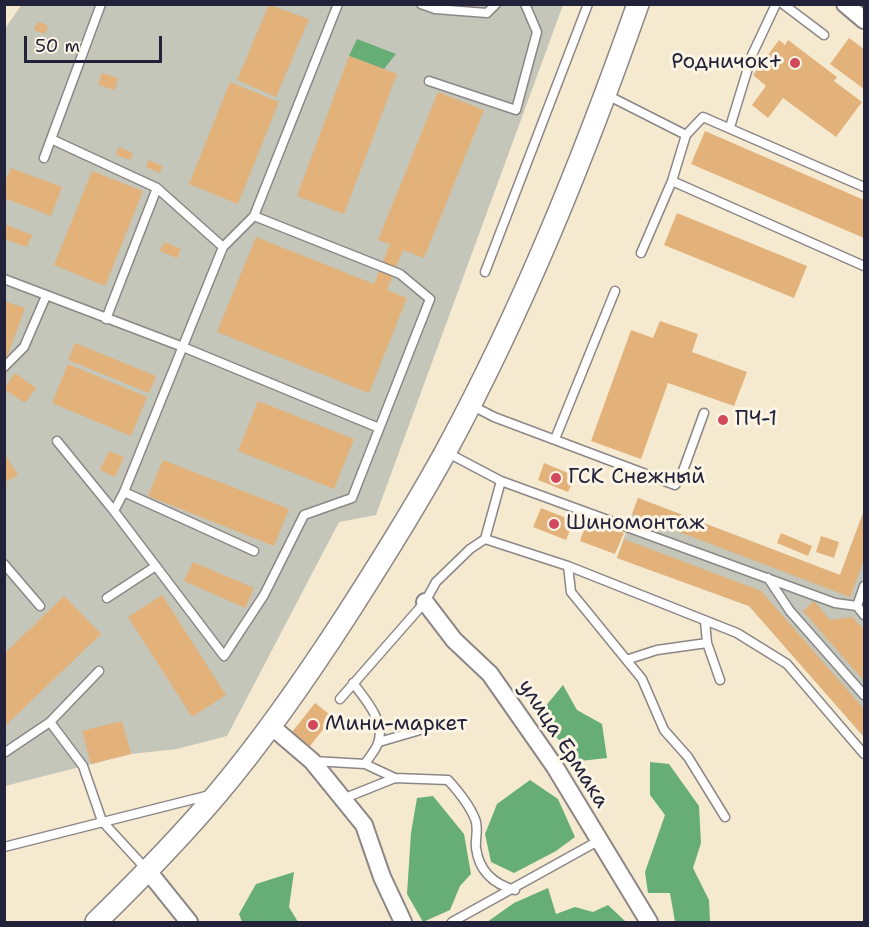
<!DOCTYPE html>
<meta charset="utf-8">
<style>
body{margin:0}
#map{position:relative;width:869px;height:927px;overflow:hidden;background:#f5e9d0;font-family:"Shantell Sans",sans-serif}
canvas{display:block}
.frame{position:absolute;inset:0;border:6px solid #22223b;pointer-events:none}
.scale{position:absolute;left:24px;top:36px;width:138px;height:27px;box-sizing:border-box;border:3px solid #22223b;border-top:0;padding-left:8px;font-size:18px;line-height:21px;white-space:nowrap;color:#22223b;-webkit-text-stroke:4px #fcf5e5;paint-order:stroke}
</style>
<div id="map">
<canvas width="869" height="927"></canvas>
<div class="frame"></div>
<div class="scale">50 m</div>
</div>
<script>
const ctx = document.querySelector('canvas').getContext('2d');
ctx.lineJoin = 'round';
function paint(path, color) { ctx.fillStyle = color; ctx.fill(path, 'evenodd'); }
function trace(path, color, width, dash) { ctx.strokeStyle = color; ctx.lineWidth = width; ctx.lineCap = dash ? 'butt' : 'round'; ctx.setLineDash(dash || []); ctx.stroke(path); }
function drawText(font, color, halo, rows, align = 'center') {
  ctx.font = font + ' "Shantell Sans",sans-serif'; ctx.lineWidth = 6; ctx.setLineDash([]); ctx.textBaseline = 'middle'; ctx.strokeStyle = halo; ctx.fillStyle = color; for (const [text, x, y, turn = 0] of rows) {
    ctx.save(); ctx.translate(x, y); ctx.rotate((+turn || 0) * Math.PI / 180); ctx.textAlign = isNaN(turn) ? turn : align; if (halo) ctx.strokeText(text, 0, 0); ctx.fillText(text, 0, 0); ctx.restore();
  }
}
const industrial = new Path2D(`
 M22,4L563,5L376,515L339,522L227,736L177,749L131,754L5,786L4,30Z
 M638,498L840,575L864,510V737L749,606L617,558Z`);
const forest = new Path2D(`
 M357,39L396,54L384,69L349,56Z
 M563,685L577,710L602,724L607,758L580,761L549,730L544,708Z
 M650,762L669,764L699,806L701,843L693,868L709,900L710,922H675L670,893H648L645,872L665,815L650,795Z
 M530,780L558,799L575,837L556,851L514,873L491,862L485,834L497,804Z
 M433,796L464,834L471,874L460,886L450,910L423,922L407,894L411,833L417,798Z
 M294,872L289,907L298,922H242L239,914L256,884Z
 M548,888L556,914L575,907L593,912L608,905L626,922H487L514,903Z`);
const building = new Path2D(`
 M269,5L309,19L276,97L237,80Z
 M38,21L48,26L45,34L34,30Z
 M849,38L864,49V89L830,64Z
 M779,40L785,45L788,40L837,77L834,81L862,102L836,137L783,98L768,118L752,105L766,86L753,75Z
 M349,56L397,74L344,214L297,196Z
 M102,73L118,78L115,90L98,85Z
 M230,82L279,102L238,204L189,184Z
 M438,92L484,110L424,258L403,250L387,290L407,298L369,393L217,332L256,237L374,284L390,244L378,240Z
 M705,131L864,200V238L691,164Z
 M119,147L133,153L130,160L116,155Z
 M149,160L162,166L160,173L146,167Z
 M11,168L62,187L51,216L4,198V185Z
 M92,171L143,191L105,286L54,265Z
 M677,213L807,266L794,298L664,245Z
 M4,224L32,235L27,247L4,239Z
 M164,242L181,249L177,258L160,251Z
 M4,301L25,308L5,362H4Z
 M660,321L698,334L692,352L747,372L734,406L668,383L641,459L591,441L631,330L653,338Z
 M75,343L156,376L149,393L68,360Z
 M68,364L147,397L131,436L52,403Z
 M15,373L36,388L25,403L4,389Z
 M258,401L354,439L334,489L238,451Z
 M109,451L124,457L115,477L100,470Z
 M4,453L18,475L4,483Z
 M163,460L289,509L274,546L148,496Z
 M544,463L575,476L568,492L538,480Z
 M638,498L840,575L864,511V560L850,597L632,514Z
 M541,508L574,521L566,540L533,527Z
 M588,519L624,533L615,554L580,541Z
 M781,533L812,546L808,556L777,543Z
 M821,536L839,542L834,558L816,552Z
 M624,539L761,591L864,709V737L749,606L617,558Z
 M193,562L254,588L245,608L184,581Z
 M162,595L226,695L192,717L128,617Z
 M64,596L101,634L4,727V654Z
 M814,601L830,620L852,617L864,629V681L803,611Z
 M315,703L333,717L310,746L292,732Z
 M122,721L131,754L91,764L82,731Z`);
const service = new Path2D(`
 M421,4L435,9L487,13L496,4
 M783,4L824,35
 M429,81L516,110L537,32L525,4
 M607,95L686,135L672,181L641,253
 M730,127L752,55L776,4
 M686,135L703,117L864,187
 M51,139L157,188L223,247
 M44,158L101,4
 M672,181L864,266
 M485,272L588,4
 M4,279L183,347L379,428
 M106,319L157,188
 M4,367L24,347L46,296
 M471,405L494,417L675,485L680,479L704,413
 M555,439L615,291
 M57,441L114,511L224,656L264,595L304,515L352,498L430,299L400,274L254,216
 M446,452L501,481L835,603L857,606L864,586
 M124,492L254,551
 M114,511L124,492L223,247L254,216L338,4
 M485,539L568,566L737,633L787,664L864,754
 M4,564L40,606
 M568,566L571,592L642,679L664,730L688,757L725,817
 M768,578L790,611L864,695
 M107,598L156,566
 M857,606L864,615
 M705,621L707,643L720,680
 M629,659L657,650L707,643
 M353,683C365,699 386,722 378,743C376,750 369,757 365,764
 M340,699L425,602L436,582L470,549L485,539L501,481
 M50,722L83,766L102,821L147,870
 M379,742L427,728
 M4,753L50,722L99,671
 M313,761L365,764L395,778
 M345,798L395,778L448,780C459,792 469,804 475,819C479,828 475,838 476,848C479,871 493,884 515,890
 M4,847L210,795
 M452,922L598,841`);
const minor = new Path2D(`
 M845,4L864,20
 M425,602L454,640L490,674L555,767L649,922
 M271,726L312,761L364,825L382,877L403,922
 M148,871L189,922`);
const tertiary = new Path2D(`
 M96,922C138,881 180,838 218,793C266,736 308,675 348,613C382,560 416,506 446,451C523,309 584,157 638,4`);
const markers = [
 [795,63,6,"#d1495b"],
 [723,420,6,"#d1495b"],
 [556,478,6,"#d1495b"],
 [554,524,6,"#d1495b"],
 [313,725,6,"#d1495b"]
];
const poiNames = [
 ["Родничок+",783,63,"right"],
 ["ПЧ-1",735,420],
 ["ГСК Снежный",568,478],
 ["Шиномонтаж",566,524],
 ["Мини-маркет",325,725]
];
const streetNames = [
 ["улица Ермака",563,744,57]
];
paint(industrial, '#c3c6b9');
paint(forest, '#66ae75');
paint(building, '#e3b27a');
trace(service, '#8c8686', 11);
trace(minor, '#8c8686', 20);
trace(tertiary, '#8c8686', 24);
trace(service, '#fff', 8);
trace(minor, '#fff', 16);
trace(tertiary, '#fff', 21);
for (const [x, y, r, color] of markers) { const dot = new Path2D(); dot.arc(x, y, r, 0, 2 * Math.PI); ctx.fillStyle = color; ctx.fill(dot); trace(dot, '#fcf5e5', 2); }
drawText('21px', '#22223b', '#fcf5e5', poiNames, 'left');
drawText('21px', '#22223b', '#fcf5e5', streetNames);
</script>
